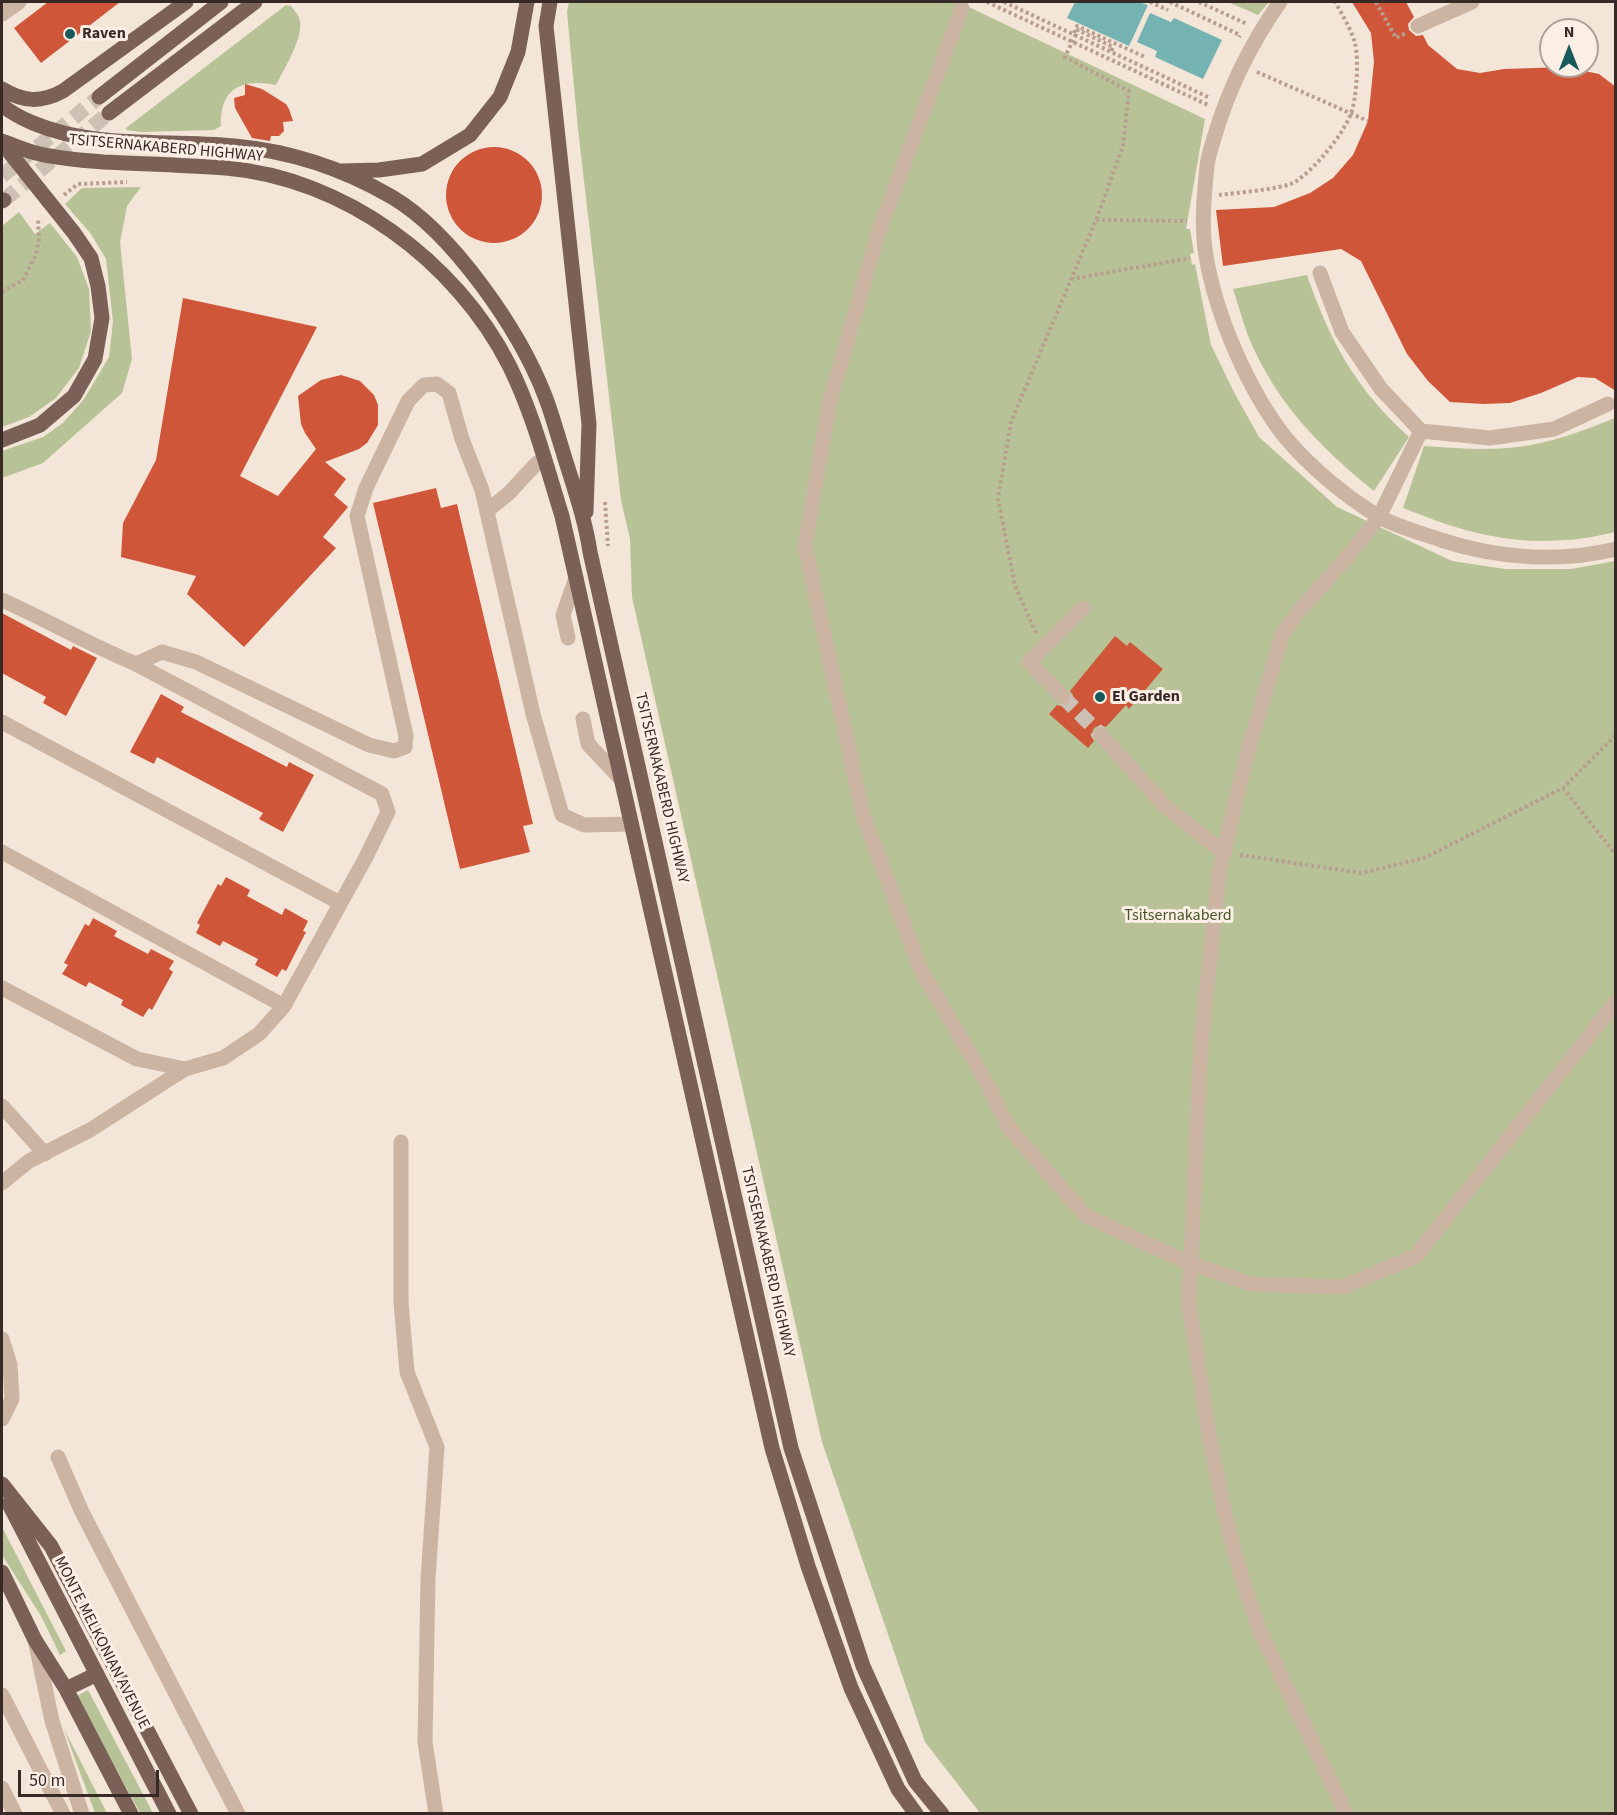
<!DOCTYPE html>
<style>
body{margin:0}
#map{position:relative;width:1617px;height:1815px;overflow:hidden;background:#f3e5d8;font-family:"Source Sans 3",sans-serif}
canvas{display:block}
.frame{position:absolute;inset:0;border:3px solid #372a26;pointer-events:none}
.north{position:absolute;left:1539px;top:18px;width:60px;height:60px;box-sizing:border-box;background:#fbefe5;border:2px solid #ada099;border-radius:50%;rotate:0deg;font-size:16px;font-weight:700;line-height:24px;text-align:center;color:#372a26}
.north::after{content:'';display:block;margin:auto;width:21px;height:27px;background:#185a5b;clip-path:polygon(50% 0,100% 100%,50% 72%,0 100%)}
.scale{position:absolute;left:18px;top:1770px;width:141px;height:27px;box-sizing:border-box;border:3px solid #372a26;border-top:0;padding-left:8px;font-size:18px;line-height:21px;white-space:nowrap;color:#372a26;-webkit-text-stroke:4px #fbefe5;paint-order:stroke}
</style>
<div id="map">
<canvas width="1617" height="1815"></canvas>
<div class="frame"></div>
<div class="north">N</div>
<div class="scale">50 m</div>
</div>
<script>
const ctx = document.querySelector('canvas').getContext('2d');
ctx.lineJoin = 'round';
function paint(path, color) { ctx.fillStyle = color; ctx.fill(path, 'evenodd'); }
function trace(path, color, width, dash) { ctx.strokeStyle = color; ctx.lineWidth = width; ctx.lineCap = dash ? 'butt' : 'round'; ctx.setLineDash(dash || []); ctx.stroke(path); }
function drawText(font, color, halo, rows, align = 'center') {
  ctx.font = font + ' "Source Sans 3",sans-serif'; ctx.lineWidth = 6; ctx.setLineDash([]); ctx.textBaseline = 'middle'; ctx.strokeStyle = halo; ctx.fillStyle = color; for (const [text, x, y, turn = 0] of rows) {
    ctx.save(); ctx.translate(x, y); ctx.rotate((+turn || 0) * Math.PI / 180); ctx.textAlign = isNaN(turn) ? turn : align; if (halo) ctx.strokeText(text, 0, 0); ctx.fillText(text, 0, 0); ctx.restore();
  }
}
const green = new Path2D(`
 M569,2H958L1205,119L1186,229H1190L1194,253L1190,254L1192,265L1195,264L1211,345L1235,394L1259,437L1337,507L1452,561L1505,569H1571L1615,561V1813H980L925,1742L822,1442L632,597L630,539L621,500L578,129L567,12Z
 M1228,2H1269L1258,15Z
 M286,5L291,6C293,9 298,14 299,18C306,34 284,69 276,85C243,78 219,88 221,126L214,130L141,132L126,130V128Z
 M141,187L127,206L120,242L132,359L122,393L43,463L2,478V451L43,437L63,423L84,399L109,357L113,322L106,259L91,234L65,204L82,188Z
 M19,212L35,234L50,223L77,257L89,289L91,331L79,368L56,398L29,417L2,427V226Z
 M1307,275C1330,342 1356,389 1409,437L1374,491C1323,450 1279,406 1252,345C1244,327 1239,307 1233,289Z
 M1615,418V532C1576,542 1532,544 1492,536C1461,531 1432,519 1403,508L1424,446C1455,448 1486,451 1517,447C1551,443 1583,431 1615,418Z
 M2,1527L66,1651L60,1655L41,1616L2,1555Z
 M88,1690L153,1813H140L77,1696Z
 M64,1729L107,1813H95Z`);
const water = new Path2D(`
 M1075,2H1139L1148,5L1129,46L1067,18Z
 M1150,13L1171,22L1174,18L1222,40L1203,79L1155,57L1157,51L1137,42Z`);
const building = new Path2D(`
 M48,2H120L41,63L14,28Z
 M1352,2H1406L1414,17L1408,24L1409,30L1416,36L1423,35L1428,45L1457,69L1480,73L1504,69L1566,67L1599,74L1616,87V391L1595,378L1578,377L1541,393L1510,403L1483,404L1450,402L1428,381L1407,354L1361,261L1341,249L1223,266L1216,210L1274,207L1310,193L1333,178L1353,155L1368,121L1374,62L1371,33Z
 M245,84L262,89L286,104L289,109L293,121L283,122L284,131L279,136H271L270,141L252,138L235,108L234,98L245,95Z
 M446 195a48 48 0 1 1 96 0a48 48 0 1 1-96 0Z
 M183,298L317,327L240,476L278,496L316,449L305,433L301,424L298,396L321,380L341,375L360,381L374,395L378,405V425L367,443L359,449L325,462L346,479L334,495L348,507L323,537L336,548L244,647L187,594L196,576L121,557L123,523L156,460Z
 M436,488L441,508L457,504L533,824L523,826L530,852L460,869L373,503Z
 M2,613L71,650L73,646L97,658L66,716L43,703L46,697L2,673Z
 M1115,636L1127,646L1130,642L1163,669L1129,709L1126,705L1106,727L1100,725L1094,728L1091,736L1094,741L1088,748L1049,714L1057,705L1065,707L1070,704L1073,695L1070,691Z
 M161,694L184,707L181,712L287,767L289,762L314,775L283,832L259,819L263,813L157,757L154,764L130,752Z
 M226,877L250,890L247,896L282,915L285,908L308,921L303,931L306,932L286,971L282,969L277,977L255,965L258,959L223,941L220,946L196,933L200,925L197,923L218,884L221,886Z
 M93,918L117,931L114,936L148,954L151,949L174,961L169,969L173,972L152,1010L149,1008L143,1017L121,1005L123,1000L89,982L86,987L62,974L68,965L64,963L85,924L89,926Z`);
const minorTunnel = new Path2D(`
 M1063,697L1101,735`);
const majorTunnel = new Path2D(`
 M2,176L99,97
 M4,200L109,113`);
const path = new Path2D(`
 M987,2L1208,105
 M1004,2L1210,98
 M1150,2L1168,10
 M1170,2L1240,35L1239,37
 M1199,2L1247,24
 M1376,2L1396,38L1406,33
 M1074,33L1077,26L1145,57
 M1257,72L1368,121
 M64,195L78,184L127,182
 M1219,195C1235,193 1283,189 1295,182C1315,169 1341,137 1350,116C1357,100 1359,59 1355,43C1351,29 1342,14 1335,2
 M1096,220L1187,221
 M1071,279L1190,258
 M2,292L23,280L36,255L39,239L38,218
 M605,502L608,546
 M1036,633L1015,586L998,498L1011,422L1096,220L1123,146L1129,91L1065,57L1078,30L1113,47L1111,52
 M1563,788L1616,855
 M1240,855L1362,873L1424,858L1563,788L1616,735`);
const minor = new Path2D(`
 M1280,2C1252,42 1229,88 1215,135C1212,145 1208,156 1207,166C1204,195 1201,227 1206,256C1216,315 1248,390 1285,437C1309,466 1346,497 1378,516C1397,527 1421,533 1441,540C1497,558 1558,563 1616,549
 M962,8L879,231L829,404L805,546L863,815L921,970L983,1076L1009,1128L1086,1216L1189,1263L1251,1284L1343,1287L1416,1256L1616,1002
 M2,14L19,2
 M1418,26L1472,2
 M1320,273L1342,332L1381,389L1421,431L1490,438L1554,429L1608,404
 M487,511L509,493L537,463
 M2,600C47,620 90,645 136,664L382,794L388,812L366,857L284,1006L259,1034L223,1058L185,1069L90,1130L29,1161L2,1183
 M568,638L563,615L576,578
 M136,664L162,652L196,662L369,745L394,751L405,747L406,736L357,516L366,488L408,401L424,385L437,384L449,393L462,439L482,490L533,714L562,815L584,825L631,824
 M1063,697L1029,662L1083,608
 M583,719L588,744L621,779
 M2,722L340,903
 M1101,735L1165,806L1224,853
 M2,852L284,1006
 M2,988L137,1059L185,1069
 M2,1106L45,1154
 M401,1142V1302L407,1372L437,1447L428,1579L425,1742L436,1814
 M2,1339L10,1365L12,1399L2,1419
 M58,1457L82,1512L238,1814
 M35,1640L52,1721L82,1814
 M2,1695L63,1814
 M2,1788L15,1814
 M1346,1814L1260,1631L1244,1585L1226,1519L1209,1435L1189,1304L1201,1043L1219,873L1246,758L1282,635L1299,611L1348,556L1379,517L1421,431`);
const major = new Path2D(`
 M550,2L546,26L589,424L586,512
 M2,89C23,102 41,103 63,91L186,2
 M99,97L221,2
 M2,105C11,113 21,118 33,123C97,150 166,139 234,146C290,151 344,169 392,197C453,233 520,331 545,396C552,414 557,433 563,452C573,485 585,518 590,552L791,1448L863,1666L915,1781L942,1814
 M109,113L255,2
 M2,141C13,145 24,150 36,153C58,159 81,160 103,162C144,164 185,165 226,168C344,178 456,261 509,365C533,413 546,465 562,516L772,1448L808,1566L851,1688L898,1789L916,1814
 M2,143L74,233L91,258L98,286L102,318L95,359L74,396L40,425L2,440
 M342,171L379,170L422,164L470,135L500,97L518,52L527,2
 M2,201L4,200
 M2,1484L51,1546L191,1814
 M9,1504L169,1814
 M2,1572L35,1640L66,1689L131,1814
 M66,1689L97,1674`);
const markers = [
 [70,34,6,"#185a5b"],
 [1100,697,6,"#185a5b"]
];
const poiNames = [
 ["Raven",82,34],
 ["El Garden",1112,697]
];
const streetNames = [
 ["TSITSERNAKABERD HIGHWAY",166,149,5],
 ["TSITSERNAKABERD HIGHWAY",661,788,77],
 ["TSITSERNAKABERD HIGHWAY",767,1262,77],
 ["MONTE MELKONIAN AVENUE",101,1643,63]
];
const parkNames = [
 ["Tsitsernakaberd",1178,916]
];
paint(green, '#b7c397');
paint(water, '#75b2b2');
paint(building, '#d0563a');
trace(minorTunnel, '#cdc0b4', 15, [15, 8]);
trace(majorTunnel, '#cdc0b4', 15, [15, 8]);
trace(path, '#b89e8e', 4, [3, 3]);
trace(minor, '#ccb4a3', 15);
trace(major, '#7a6056', 15);
for (const [x, y, r, color] of markers) { const dot = new Path2D(); dot.arc(x, y, r, 0, 2 * Math.PI); ctx.fillStyle = color; ctx.fill(dot); trace(dot, '#fbefe5', 2); }
drawText('bold 16px', '#372a26', '#fbefe5', poiNames, 'left');
drawText('16px', '#372a26', '#fbefe5', streetNames);
drawText('16px', '#485728', '#fbefe5', parkNames);
</script>
